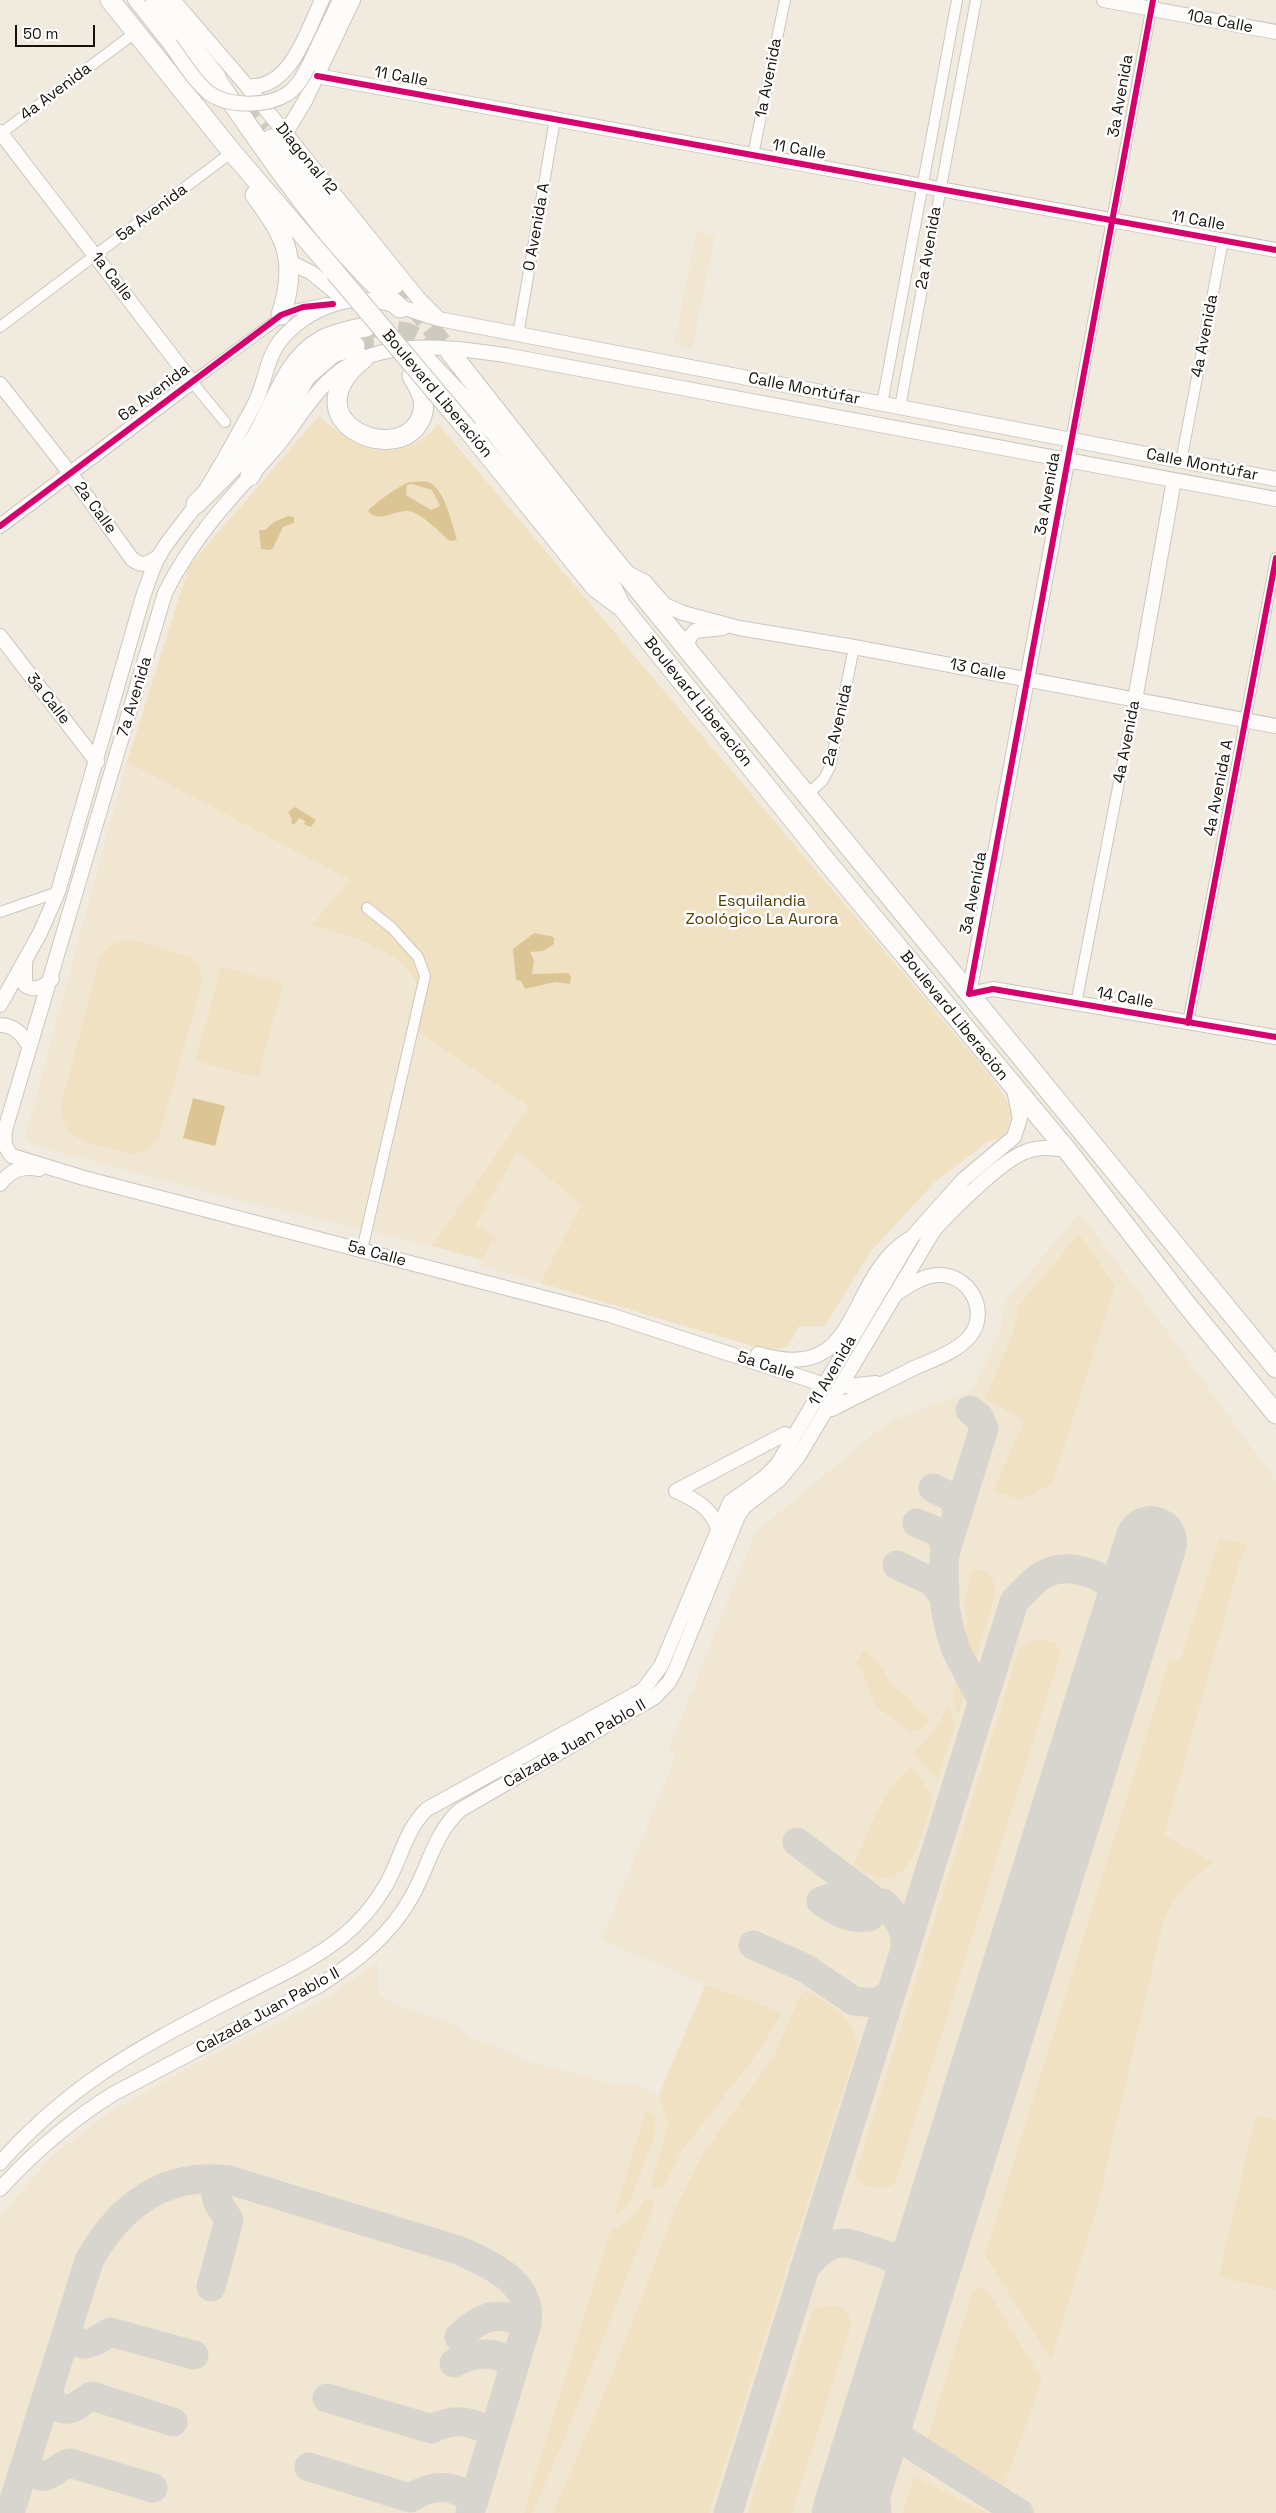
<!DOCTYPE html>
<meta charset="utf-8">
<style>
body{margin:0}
#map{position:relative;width:1276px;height:2513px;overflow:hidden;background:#f0eadf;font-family:"Space Grotesk",sans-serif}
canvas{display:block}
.scale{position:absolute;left:15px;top:25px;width:80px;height:22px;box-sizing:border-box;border:2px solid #16120b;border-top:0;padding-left:6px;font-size:15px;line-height:18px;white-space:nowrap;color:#16120b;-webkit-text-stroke:4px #fff;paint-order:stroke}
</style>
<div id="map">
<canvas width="1276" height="2513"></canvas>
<div class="scale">50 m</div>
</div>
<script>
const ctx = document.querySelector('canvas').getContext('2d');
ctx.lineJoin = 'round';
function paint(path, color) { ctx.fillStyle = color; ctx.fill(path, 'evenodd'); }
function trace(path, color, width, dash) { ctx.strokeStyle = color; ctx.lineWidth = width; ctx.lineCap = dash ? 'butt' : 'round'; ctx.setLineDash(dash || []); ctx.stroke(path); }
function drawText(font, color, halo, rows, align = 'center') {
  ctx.font = font + ' "Space Grotesk",sans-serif'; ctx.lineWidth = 5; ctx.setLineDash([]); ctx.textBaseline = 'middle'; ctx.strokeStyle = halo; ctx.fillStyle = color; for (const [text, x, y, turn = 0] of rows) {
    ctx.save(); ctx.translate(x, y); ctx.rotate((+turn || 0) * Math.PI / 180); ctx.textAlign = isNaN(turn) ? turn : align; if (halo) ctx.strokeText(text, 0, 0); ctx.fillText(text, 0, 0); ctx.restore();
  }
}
const built = new Path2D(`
 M696,232L715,236L692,349L674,344Z
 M127,762L350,880L313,924L378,948L397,961L410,976L419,992L417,1031L529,1107L432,1246L218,1195L30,1144L25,1138Z
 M517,1150L581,1205L540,1283L480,1265L495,1236L475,1226Z
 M1080,1212L1276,1481V2513H0V2217L52,2156L110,2112L192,2066L330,1996L378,1962L379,1995L405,2008L447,2021L470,2037L517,2055L518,2059L614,2084L637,2085L658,2095L705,1984L601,1940L666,1781L676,1754L668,1751L692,1692H694L699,1673L756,1532L879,1430L896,1419L973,1390L1000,1331L1006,1301Z`);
const green = new Path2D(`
 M319,416C331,425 343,437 356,443C386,459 419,449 438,424L991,1077L1010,1105L1012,1113L1008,1129L1001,1137L987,1142L934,1183L871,1251L825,1326H799L788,1347L766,1350L540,1283L581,1205L517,1151L476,1225L495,1236L483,1260L432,1246L529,1107L417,1031C418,1019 420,1004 419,993C412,952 345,935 312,925L350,880L127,762L189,566Z
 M132,940L192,957L200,968L202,982L159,1136C152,1148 146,1153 132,1154C102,1145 60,1145 61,1106L100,957C108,945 117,940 132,940Z
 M221,967L283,983L258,1077L196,1061Z
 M1079,1234L1115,1286L1052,1484L1021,1500L993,1491L1025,1420L985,1399L1013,1334L1019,1306Z
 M1220,1538L1247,1544L1240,1561L1164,1835L1214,1863C1189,1879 1175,1896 1163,1922L1098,2203L1051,2360L985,2255L1170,1659L1180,1661Z
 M973,1569C988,1571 995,1578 996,1593L958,1715L953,1701L955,1684L968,1619L964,1604Z
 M1037,1639L1054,1642L1061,1652L895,2183C885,2192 865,2188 856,2178V2172L1019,1650L1029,1642Z
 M864,1650L881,1666L892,1686L908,1697L914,1707L927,1715L928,1723L919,1730L909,1732L875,1705L862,1669L856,1663Z
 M948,1705L955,1726L937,1779L914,1753L938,1726Z
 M911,1766L933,1796C924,1824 917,1881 878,1879L854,1865C870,1829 881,1792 911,1766Z
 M706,1985L777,2011L780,2015L760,2050L683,2149L663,2188L650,2187L669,2124L659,2097Z
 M807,1991C828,2004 857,2019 857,2047L709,2513H553L615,2368L677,2205L702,2155L773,2058L801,1994Z
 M646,2110L655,2115V2135L632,2196L627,2206L614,2217Z
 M1256,2115L1276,2120V2290L1219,2277Z
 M652,2199L654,2206L567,2432L532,2513H524L610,2232L633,2218L644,2200Z
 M978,2288L987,2290L1042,2380L1004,2485L927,2441L973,2291Z
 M829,2305C842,2307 851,2311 851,2325L792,2513H748L813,2309Z
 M914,2477L988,2513H903Z`);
const water = new Path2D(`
 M409,482C415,482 423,481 428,482C445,488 452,525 457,540L450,541C439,532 422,513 408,511C394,510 379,524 368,511C376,502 399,486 409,482ZM412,484L432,490L440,506L431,510L406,495L407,485Z
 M288,516L294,517V523L283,527L273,548L269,550L261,549L259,530H265L274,522Z
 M295,807L316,820L311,827L304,824L305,821L299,818L294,825L291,823L292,819L288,812Z
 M534,933L554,937V944L543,951L530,952L534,960L532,974L568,973L571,977L570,984L555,982L525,989L521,981L516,980L513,949Z
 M193,1098L225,1106L215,1146L183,1138Z`);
const taxiway = new Path2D(`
 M970,1410L979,1417L984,1428L944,1557L945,1608L950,1631L956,1650L983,1702
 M933,1488L953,1498L958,1512
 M917,1523L940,1533L946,1549
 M897,1565L933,1582L944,1597
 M797,1842L870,1897
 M864,1894L849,1892L821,1901C839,1913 847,1919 869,1917L883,1903C896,1916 906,1926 905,1944
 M753,1945L805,1968L854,2001L875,2003L890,1995
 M804,2269C813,2257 825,2244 842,2243C852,2242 896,2258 905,2264C912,2269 916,2276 919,2283
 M211,2287L229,2220C221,2206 204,2190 229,2180
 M68,2330C79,2354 94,2342 110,2332L194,2355
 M459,2337C482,2315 498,2310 527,2324
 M454,2363C475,2352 497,2349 514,2366
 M49,2391L53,2404C70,2417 78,2403 92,2396L173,2422
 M327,2398L432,2429C455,2417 473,2421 494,2434
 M876,2423L1019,2513
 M869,2443L877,2513
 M27,2460C41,2493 55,2466 70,2463L153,2488
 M309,2467L410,2498C433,2484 453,2483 474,2501
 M10,2513L89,2261C119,2206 165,2172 229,2180L458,2250C490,2264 533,2282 527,2324L470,2513
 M728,2513L1014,1602C1024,1591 1035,1578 1049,1572C1073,1563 1107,1574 1120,1598C1123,1604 1125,1613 1127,1620`);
const runway = new Path2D(`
 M848,2513L1151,1542`);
const highwayTunnel = new Path2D(`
 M242,105L264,130
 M395,284L446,347
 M370,327L407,332L447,353
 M355,346L382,344L408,349`);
const street = new Path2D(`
 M0,134L136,32
 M753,155L785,0
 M0,327L232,152
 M518,335L555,119
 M882,404L957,0
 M900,407L976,0
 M225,422L192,382L289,311L327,303
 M1071,440L1153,0
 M1181,462L1223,240
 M807,795L823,780L830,767L854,647
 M0,912L58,892
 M1076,1004L1135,700
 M1188,1023L1276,558
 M362,1250L425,976L418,957L392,928L367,908`);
const secondary = new Path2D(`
 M135,0L170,44
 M173,0L247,86L419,299L438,318
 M1104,0L1276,32
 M308,67L340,0
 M317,76L1276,250
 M247,86C290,91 307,31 322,0
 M0,132L192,382L0,526
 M285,134L305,101L353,0
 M290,262L312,273L346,301
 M0,384L70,473L132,559C143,568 150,563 160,555
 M1071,440L969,994L993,989L1276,1037
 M628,573L645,582L665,605L683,613L739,628L854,647L1276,726
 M0,636L97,762
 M687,650L689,638L695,631L723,628
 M1135,700L1174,480
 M25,964V985C36,992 43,987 52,979
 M0,1005L40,933L58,892L142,600C147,585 152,568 160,554C170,537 184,522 196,505C217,474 235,440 253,407C265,386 265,361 280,341C293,325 312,312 332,305C368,291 404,309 439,319L1276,479
 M0,1025C14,1025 22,1034 29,1046
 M0,1184C11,1170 21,1166 39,1169
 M758,1354C864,1386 843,1280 909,1239
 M816,1382L610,1315L84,1178L12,1156C4,1147 4,1142 5,1130C57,951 112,772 165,593C193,537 231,497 272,452C292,430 305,404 326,383C373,335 446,347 505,355L1276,499
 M847,1386L876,1383
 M832,1409C859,1395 887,1382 914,1368C932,1360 957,1352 970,1336C990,1311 969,1273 937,1275C922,1276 908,1286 896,1294
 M676,1491L785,1434
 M676,1491C696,1500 710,1507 718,1528
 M0,2163C69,2085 136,2049 227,2002C265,1982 308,1964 342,1937C359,1923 375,1904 386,1885C401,1859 405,1830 427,1809L643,1690L661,1666L730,1502L765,1477L777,1465L912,1237L964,1179L1014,1137L1020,1118L1014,1090
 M0,2189C34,2152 71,2120 113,2094L320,1985C357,1961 391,1935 412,1896C429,1866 434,1834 460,1810L655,1697L669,1682L675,1671L738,1516L744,1507L779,1480L798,1457L934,1230C953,1209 1001,1161 1025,1152C1039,1146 1052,1148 1067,1150`);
const highway = new Path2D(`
 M110,0L232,152L335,272
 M155,0L216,77
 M208,68C266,151 323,240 400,308
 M271,139L395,284
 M255,195C288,239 298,262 281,315
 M450,352L601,544L1276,1368
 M423,357L495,432L607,578L619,602
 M363,359C289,420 394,466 419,422C429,405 421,390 412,376
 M468,430L595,587L622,607L827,862L1067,1150L1187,1305L1276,1414
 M250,476L306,376L333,353L355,346
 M196,504C216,484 237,465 253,442C276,407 283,362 322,340C335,333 352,330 366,327`);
const secondaryBridge = new Path2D(`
 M170,44C182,60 193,80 209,93C228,107 267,107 287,94C297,88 303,76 308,67`);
const highwayBridge = new Path2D(`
 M335,272L468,430`);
const cycleway = new Path2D(`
 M1153,0L969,994L993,989L1276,1037
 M317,76L1276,250
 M0,526L281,315L303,307L333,304
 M1188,1023L1276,558`);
const streetNames = [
 ["10a Calle",1220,22,11],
 ["11 Calle",401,77,10],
 ["1a Avenida",769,78,-79],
 ["4a Avenida",56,92,-37],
 ["3a Avenida",1121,96,-80],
 ["11 Calle",799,150,10],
 ["Diagonal 12",306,159,51],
 ["5a Avenida",152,213,-37],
 ["11 Calle",1198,221,10],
 ["0 Avenida A",537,227,-80],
 ["2a Avenida",929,248,-80],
 ["1a Calle",112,277,52],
 ["4a Avenida",1205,336,-79],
 ["Calle Montúfar",804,389,11],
 ["6a Avenida",154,393,-37],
 ["Boulevard Liberación",437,394,50],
 ["Calle Montúfar",1202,465,11],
 ["3a Avenida",1048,494,-80],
 ["2a Calle",95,508,54],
 ["13 Calle",978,670,11],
 ["7a Avenida",135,697,-73],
 ["3a Calle",48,699,52],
 ["Boulevard Liberación",698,702,51],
 ["2a Avenida",838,725,-77],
 ["4a Avenida",1127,742,-79],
 ["4a Avenida A",1219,788,-79],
 ["3a Avenida",974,893,-79],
 ["14 Calle",1125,998,10],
 ["Boulevard Liberación",954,1016,51],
 ["5a Calle",377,1254,15],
 ["5a Calle",766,1366,18],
 ["11 Avenida",833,1371,-60],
 ["Calzada Juan Pablo II",575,1744,-30],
 ["Calzada Juan Pablo II",268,2011,-29]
];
const parkNames = [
 ["Esquilandia",762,902],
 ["Zoológico La Aurora",762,920]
];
paint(built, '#f1e6d2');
paint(green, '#f1e1c3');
paint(water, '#dcc595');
trace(taxiway, '#d8d5ce', 29);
trace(runway, '#d8d5ce', 72);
trace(highwayTunnel, '#cfcabf', 19, [19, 9]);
trace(street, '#cbc7bf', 12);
trace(secondary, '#cbc7bf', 16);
trace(highway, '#cbc7bf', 21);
trace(street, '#fdfcfa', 10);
trace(secondary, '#fdfcfa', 14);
trace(highway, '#fdfcfa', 19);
trace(secondaryBridge, '#cbc7bf', 16, []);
trace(highwayBridge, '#cbc7bf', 21, []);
trace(secondaryBridge, '#fdfcfa', 14);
trace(highwayBridge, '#fdfcfa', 19);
trace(cycleway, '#d6006c', 6);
drawText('16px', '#16120b', '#fff', streetNames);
drawText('16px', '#533d09', '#fff', parkNames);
</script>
